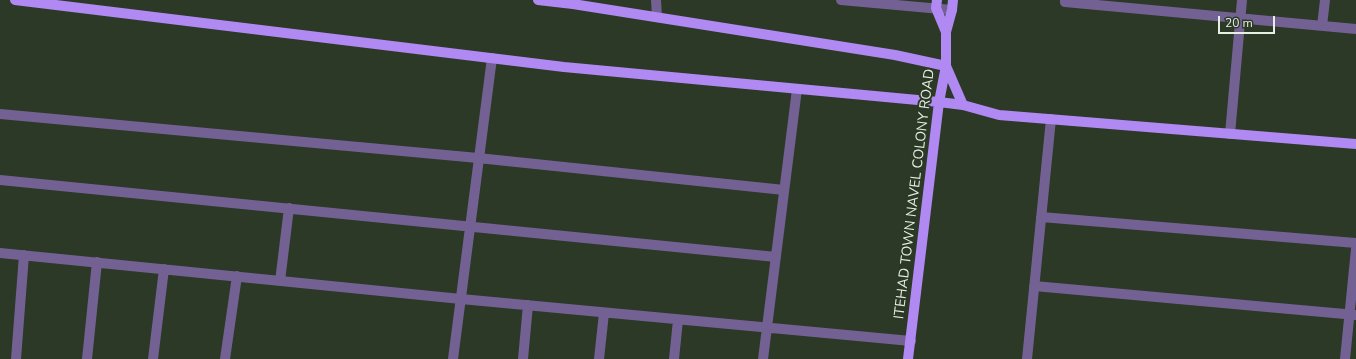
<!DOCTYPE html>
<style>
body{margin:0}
#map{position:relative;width:1356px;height:359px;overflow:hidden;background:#2c3926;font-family:"Nunito Sans",sans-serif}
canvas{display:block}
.scale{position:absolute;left:1218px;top:16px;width:57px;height:18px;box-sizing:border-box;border:2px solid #e6efe3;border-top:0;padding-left:5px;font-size:12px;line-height:14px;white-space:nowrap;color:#e6efe3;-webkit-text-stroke:3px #2c3926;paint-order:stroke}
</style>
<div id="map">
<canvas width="1356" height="359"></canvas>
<div class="scale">20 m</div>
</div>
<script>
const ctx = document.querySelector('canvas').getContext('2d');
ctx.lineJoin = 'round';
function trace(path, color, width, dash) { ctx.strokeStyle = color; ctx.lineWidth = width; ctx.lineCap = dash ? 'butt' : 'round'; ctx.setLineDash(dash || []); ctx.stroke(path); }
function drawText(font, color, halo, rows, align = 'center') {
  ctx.font = font + ' "Nunito Sans",sans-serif'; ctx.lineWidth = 4; ctx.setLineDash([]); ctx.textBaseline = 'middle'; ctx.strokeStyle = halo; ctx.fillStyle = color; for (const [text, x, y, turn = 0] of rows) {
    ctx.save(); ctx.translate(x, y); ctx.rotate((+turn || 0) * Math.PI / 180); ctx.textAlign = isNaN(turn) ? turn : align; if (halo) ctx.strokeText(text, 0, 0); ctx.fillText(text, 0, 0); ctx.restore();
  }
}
const minor = new Path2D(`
 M656,0L657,17
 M841,0L952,10
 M1065,0V2L1356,29
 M1322,26L1325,0
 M0,114L478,158L784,190
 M1230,134L1242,0
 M0,180L776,257
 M1041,217L1356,243
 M0,253L461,299L911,341
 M280,281L289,208
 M1034,286L1356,315
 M16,359L24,255
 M87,359L97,262
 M153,359L164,269
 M225,359L237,276
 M453,359L492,58
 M523,359L528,305
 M599,359L604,313
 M674,359L678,320
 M763,359L797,89
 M1027,359L1051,119
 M1345,359L1356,249`);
const major = new Path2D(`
 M15,0L564,67L939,102L963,105L999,115L1356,144
 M538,0L573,4L895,55L946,66L963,105
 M937,0L936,8L946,32
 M908,359L939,102L946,66V32L952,10L953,0`);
const streetNames = [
 ["ITEHAD TOWN NAVEL COLONY ROAD",915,194,-83]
];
trace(minor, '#736194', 10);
trace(major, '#b189f3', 10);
drawText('14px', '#e6efe3', '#2c3926', streetNames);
</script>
